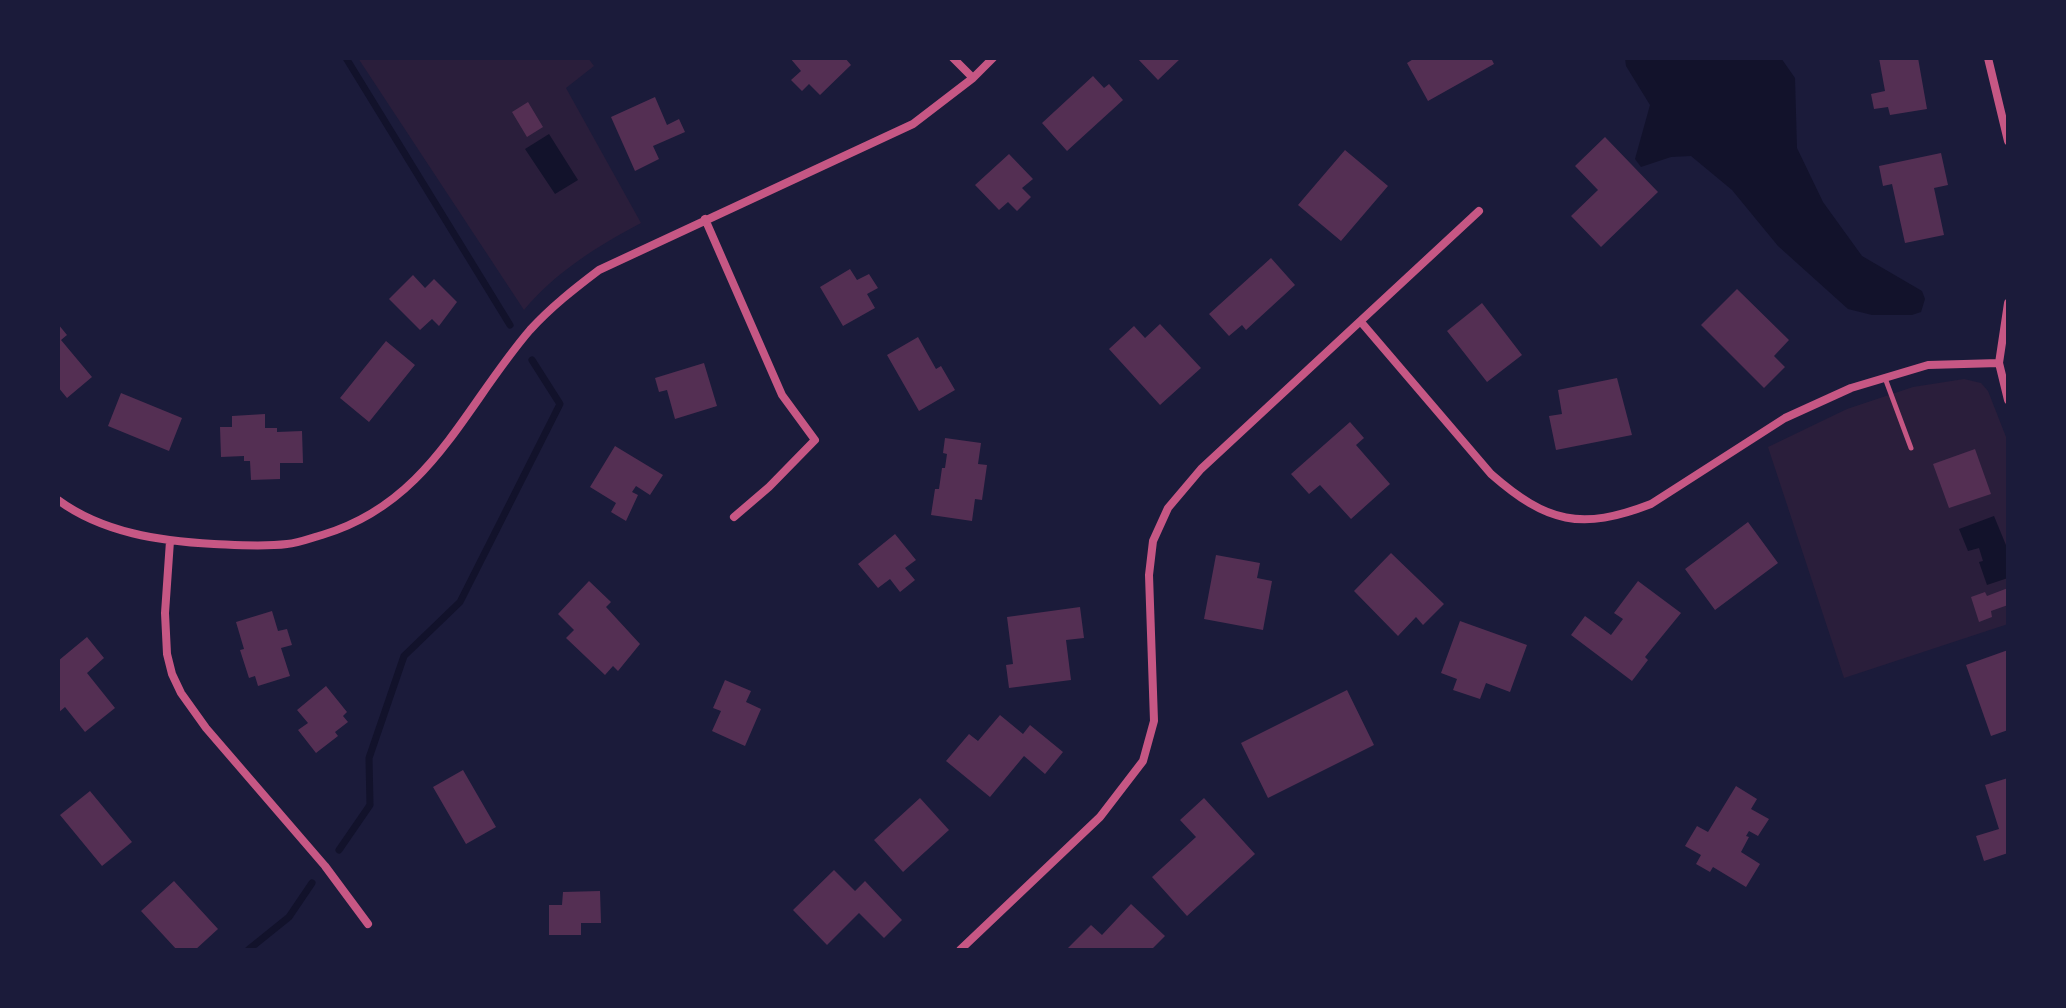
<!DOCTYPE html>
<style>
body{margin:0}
#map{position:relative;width:2066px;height:1008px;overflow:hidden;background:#1b1b3a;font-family:Karla,sans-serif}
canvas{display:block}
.frame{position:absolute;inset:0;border:60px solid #1b1b3a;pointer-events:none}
</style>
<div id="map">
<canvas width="2066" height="1008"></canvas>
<div class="frame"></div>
</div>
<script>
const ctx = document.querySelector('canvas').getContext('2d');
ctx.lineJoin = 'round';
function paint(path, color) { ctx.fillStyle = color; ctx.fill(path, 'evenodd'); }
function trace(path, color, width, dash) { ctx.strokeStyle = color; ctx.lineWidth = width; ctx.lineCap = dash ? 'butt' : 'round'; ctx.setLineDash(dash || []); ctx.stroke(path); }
const green = new Path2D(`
 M358,58H588L594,66L566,88L641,223C596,247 557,271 524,310Z
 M1964,379L1981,383L1988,391L2008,442V624L1844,678L1768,447L1847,409L1913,387Z`);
const water = new Path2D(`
 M1625,58H1781L1795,78L1797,148L1823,202L1862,256L1922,291L1925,299L1921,312L1912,315H1872L1848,309L1778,246L1732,190L1691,156L1671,157L1641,167L1635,159L1650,105L1626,66Z
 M549,134L578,180L555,194L525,149Z
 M1994,516L2008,550V578L1987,585L1979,562L1983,561L1979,548L1968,551L1959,529Z`);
const stream = new Path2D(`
 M346,58L510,325
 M339,850L370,805L369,758L404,656L460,602L560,404L532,360
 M248,950L289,917L312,883`);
const building = new Path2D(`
 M790,58H845L851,65L820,95L809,84L802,91L791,80L801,71Z
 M1137,58H1181L1158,80Z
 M1415,58H1491L1494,64L1428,101L1407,63Z
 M1879,58H1918L1927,109L1890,115L1888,107L1874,109L1871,94L1885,91Z
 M1093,76L1104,88L1109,84L1123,100L1067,151L1042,123Z
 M655,97L667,125L679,119L685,132L653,146L659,159L635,171L611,117Z
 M528,102L543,127L527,137L512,112Z
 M1605,137L1658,192L1601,247L1571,216L1598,190L1575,166Z
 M1345,150L1388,186L1341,241L1298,205Z
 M1941,153L1948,185L1934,188L1944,235L1905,243L1892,184L1883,186L1879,166Z
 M1009,154L1033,179L1022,188L1031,197L1017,211L1008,202L999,210L975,185Z
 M1271,258L1295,285L1246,330L1242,325L1229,336L1209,314Z
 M850,269L857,280L869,274L878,288L867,294L875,308L843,326L820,287Z
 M413,275L425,288L434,279L457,302L439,326L432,319L420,330L389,299Z
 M1737,289L1789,340L1774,356L1785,367L1764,388L1701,325Z
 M1482,303L1522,355L1487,382L1447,331Z
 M58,324L67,335L61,340L92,377L67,398L58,387Z
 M1160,324L1201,368L1160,405L1109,349L1134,326L1145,338Z
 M918,337L936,369L941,366L955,390L919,411L887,355Z
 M386,341L415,365L369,422L340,398Z
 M704,363L717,406L675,419L667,390L659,392L655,378Z
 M1617,378L1632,435L1556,450L1549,416L1562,414L1558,390Z
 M121,393L182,418L169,451L108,426Z
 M265,414V428H277V432L302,431L303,463H280V479L251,480L250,461H244V456L221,457L220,427H232V416Z
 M1350,422L1364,438L1356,445L1390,484L1351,519L1320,485L1309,494L1291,474Z
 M945,438L981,443L978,464L987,465L982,500L975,499L972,521L931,515L935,489H939L942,468H945L947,454L943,453Z
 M615,446L663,475L650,495L636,486L632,492L638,495L626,521L611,512L616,503L590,487Z
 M1975,449L1991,494L1949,508L1933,464Z
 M1748,522L1778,563L1715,610L1685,569Z
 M895,534L916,560L905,568L915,580L900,592L890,579L878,588L858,564Z
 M1391,553L1444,604L1423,625L1416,617L1398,636L1354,591Z
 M1216,555L1260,563L1257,578L1272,581L1263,630L1204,619Z
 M589,581L611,602L606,607L640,644L618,671L613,666L605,675L566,638L574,630L558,614Z
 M1638,581L1681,613L1645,657L1648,660L1632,681L1571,635L1585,616L1611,635L1623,619L1614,613Z
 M2008,588V605L1991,611L1992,617L1979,622L1971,597L1985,592L1987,596Z
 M1080,607L1084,638L1066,640L1071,680L1009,688L1006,665L1013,664L1007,617Z
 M272,611L278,631L287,629L292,645L281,648L290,676L258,686L255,676L249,678L240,650L244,649L236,622Z
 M1460,621L1527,645L1510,692L1486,683L1480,699L1453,690L1457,679L1441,673Z
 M87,637L104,658L87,673L115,708L85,732L65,707L58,713V661Z
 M2008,650V730L1991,736L1966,665Z
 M725,680L751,691L746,702L761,709L745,746L712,731L721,711L713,708Z
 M326,686L347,712L343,716L348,722L335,732L338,736L316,753L298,730L308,723L297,710Z
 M1347,690L1374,745L1268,798L1241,743Z
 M1000,715L1023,734L1030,725L1063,752L1045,774L1024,756L990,797L946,761L969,734L978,741Z
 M463,770L496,827L466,844L433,787Z
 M2008,778V853L1984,861L1976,836L1999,829L1985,785Z
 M1736,786L1757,799L1751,809L1769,819L1758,836L1749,831L1746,836L1749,837L1741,852L1760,864L1746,887L1713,867L1710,872L1696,864L1701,855L1685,846L1697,826L1708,832Z
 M90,791L132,842L102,866L60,815Z
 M920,798L949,830L903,872L874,840Z
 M1204,798L1255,854L1187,916L1152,877L1196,837L1180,820Z
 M834,870L855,891L865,881L902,920L884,938L859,913L827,945L793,910Z
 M174,881L218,929L195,950H177L141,911Z
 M600,891L601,923H581V935H549V905H562L563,892Z
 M1131,904L1165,936L1151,950H1071L1068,948L1091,925L1102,935Z`);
const service = new Path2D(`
 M1885,378L1911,448`);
const minor = new Path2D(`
 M953,58L973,78
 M1988,58L2008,141
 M705,219L782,395L815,440L769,487L734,517
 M2008,303L1999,363L2008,400
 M1361,322L1491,474C1547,523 1581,531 1651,504L1785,418L1851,388L1928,365L1999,363
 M58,500C103,533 160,541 214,544C238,545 263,547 287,544C299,543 311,538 322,535C430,503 463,408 530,330C551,307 574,289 599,270L913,124L973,78L993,58
 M170,541L165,613L167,654L172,674L181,693L206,728L325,866L368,924
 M960,950L1100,817L1143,761L1154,721L1149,575L1153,541L1168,508L1201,469L1479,211`);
paint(green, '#2a1e3b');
paint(water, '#12122b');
trace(stream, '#12122b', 7);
paint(building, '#542f53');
trace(service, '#c65784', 5);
trace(minor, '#c65784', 8);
</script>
